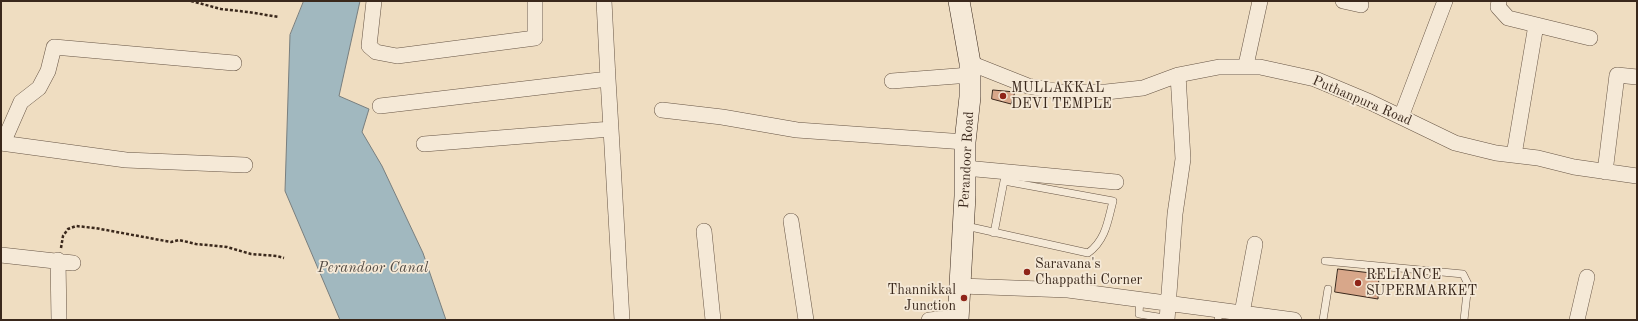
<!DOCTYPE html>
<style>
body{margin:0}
#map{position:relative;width:1638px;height:321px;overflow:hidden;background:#efddc1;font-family:"Old Standard TT",serif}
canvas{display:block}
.frame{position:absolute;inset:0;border:2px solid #3a281c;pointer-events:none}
</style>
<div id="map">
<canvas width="1638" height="321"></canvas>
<div class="frame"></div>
</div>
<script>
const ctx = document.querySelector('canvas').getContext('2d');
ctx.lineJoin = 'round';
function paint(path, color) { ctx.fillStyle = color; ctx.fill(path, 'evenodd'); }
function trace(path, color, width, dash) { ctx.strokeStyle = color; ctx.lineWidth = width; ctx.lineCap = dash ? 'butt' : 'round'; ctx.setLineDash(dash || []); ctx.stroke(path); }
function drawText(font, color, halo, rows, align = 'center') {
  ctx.font = font + ' "Old Standard TT",serif'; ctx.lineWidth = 3.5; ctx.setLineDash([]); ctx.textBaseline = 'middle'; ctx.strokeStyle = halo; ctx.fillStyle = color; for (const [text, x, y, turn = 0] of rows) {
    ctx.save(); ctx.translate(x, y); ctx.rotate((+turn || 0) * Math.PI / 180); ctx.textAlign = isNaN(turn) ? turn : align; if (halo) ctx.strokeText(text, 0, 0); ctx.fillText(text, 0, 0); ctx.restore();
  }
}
const water = new Path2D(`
 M304,1H360L339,96L369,109L362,132L382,166L423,253L446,320H340L285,191L290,35Z`);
const building = new Path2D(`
 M993,90L1015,92L1011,104L992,99Z
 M1338,269L1379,274L1378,299L1335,292Z`);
const path = new Path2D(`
 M191,1L221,9L248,12L279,17
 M61,248L63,236L68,229L76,226L95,228L171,242L179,240L196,244L227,247L251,254L277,256L284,258`);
const lane = new Path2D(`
 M966,226L1088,253C1106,240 1108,220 1113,201L1004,181L994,233
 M1325,261L1463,274L1468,284L1464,320
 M1140,299L1139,314L1158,317
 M1218,320L1219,310
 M1323,320L1328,289`);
const street = new Path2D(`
 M374,1L369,46L376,52L397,56L535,38V1
 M604,1L608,79
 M1343,1L1361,5
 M1499,1L1498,7L1508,18L1590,38
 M970,63L1028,86L1061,92H1106L1143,88L1178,75L1219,67H1260L1315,79L1370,102L1455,143L1496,153L1538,158L1574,167L1637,176
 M1246,65L1260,1
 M892,81L970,75
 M380,106L608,79L611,129
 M662,110L722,117L797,130L965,142
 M1401,117L1445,1
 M1,143L126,160L245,165
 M3,143L21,102L39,88L48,71L54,47L234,63
 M424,144L611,129L622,320
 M1514,155L1536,25
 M965,168L1116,182
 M1605,172L1617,75L1637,77
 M791,221L806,320
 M704,231L713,320
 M1,255L73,263
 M58,260L59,320
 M961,286L1068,290L1294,320
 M1242,313L1255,244
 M929,320L959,317
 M1167,320L1175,214L1183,159L1178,75
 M1577,320L1587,277`);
const secondary = new Path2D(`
 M958,320L965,196V142L970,97V63L959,1`);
const markers = [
 [1003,96,4,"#8f2418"],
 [1027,272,4,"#8f2418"],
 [1358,283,4,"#8f2418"],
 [964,298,4,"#8f2418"]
];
const poiNames = [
 ["MULLAKKAL",1011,88],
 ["DEVI TEMPLE",1011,104],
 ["Saravana's",1035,264],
 ["Chappathi Corner",1035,280],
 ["RELIANCE",1366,275],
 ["SUPERMARKET",1366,291],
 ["Thannikkal",956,290,"right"],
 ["Junction",956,306,"right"]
];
const streetNames = [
 ["Puthanpura Road",1362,101,23],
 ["Perandoor Road",967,160,-87]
];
const waterNames = [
 ["Perandoor Canal",373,268]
];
paint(water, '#a1b8bf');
trace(water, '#787e7e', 1);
paint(building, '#d8a78a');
trace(building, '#3a281c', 1);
trace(lane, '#675545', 8);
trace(street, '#675545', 16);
trace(secondary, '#3a281c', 22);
trace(path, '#3a281c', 2.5, [3, 2]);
trace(lane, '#f5e9d7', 7);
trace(street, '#f5e9d7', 15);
trace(secondary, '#f5e9d7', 21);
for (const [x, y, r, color] of markers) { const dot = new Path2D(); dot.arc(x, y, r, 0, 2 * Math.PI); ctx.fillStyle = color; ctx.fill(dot); trace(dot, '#f5e9d7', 1.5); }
drawText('14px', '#3a281c', '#f5e9d7', poiNames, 'left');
drawText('14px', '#3a281c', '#f5e9d7', streetNames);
drawText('italic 15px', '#544c45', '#f5e9d7', waterNames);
</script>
